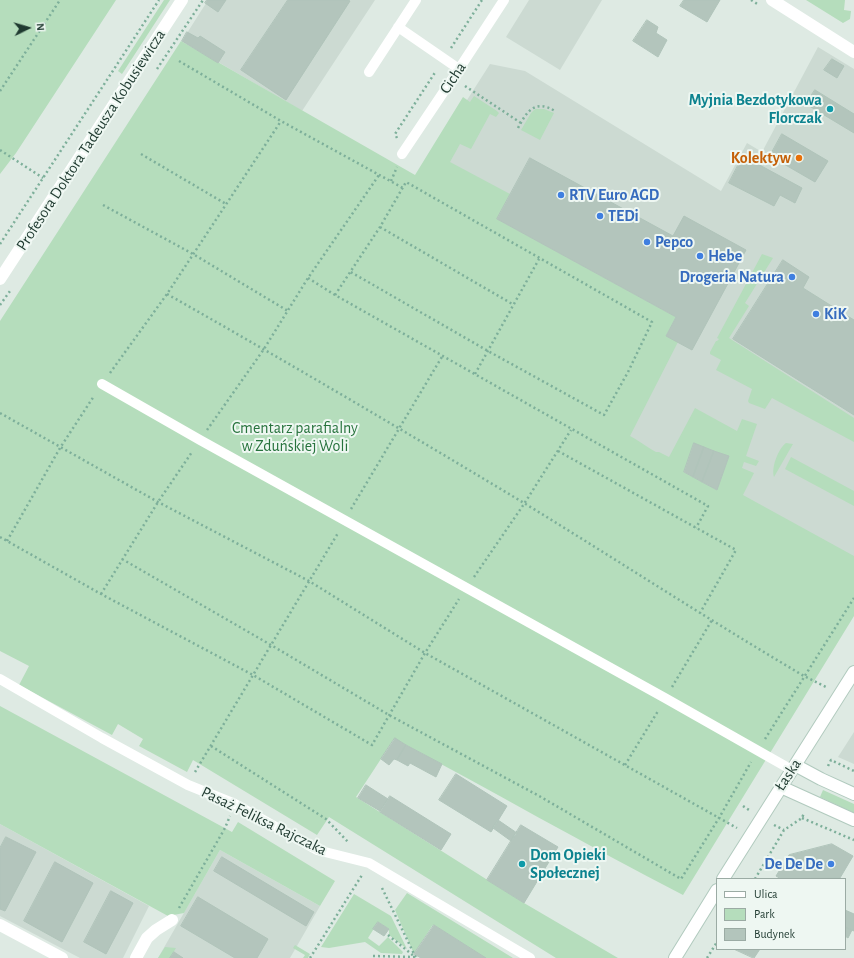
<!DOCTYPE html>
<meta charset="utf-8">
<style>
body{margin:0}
#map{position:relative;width:854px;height:958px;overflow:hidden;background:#deeae3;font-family:"Alegreya Sans",sans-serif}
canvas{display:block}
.legend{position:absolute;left:716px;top:878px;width:130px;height:72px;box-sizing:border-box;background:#eef7f2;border:1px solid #9baba4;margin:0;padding:5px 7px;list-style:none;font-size:12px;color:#1f3a30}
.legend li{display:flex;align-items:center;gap:8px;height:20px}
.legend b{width:20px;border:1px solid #9baba4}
.north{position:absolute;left:8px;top:8px;width:40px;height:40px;-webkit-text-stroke:3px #eef7f2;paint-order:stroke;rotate:85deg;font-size:11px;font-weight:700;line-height:16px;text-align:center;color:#1f3a30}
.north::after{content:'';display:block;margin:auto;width:14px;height:18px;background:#1f3a30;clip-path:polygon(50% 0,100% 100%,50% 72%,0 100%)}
</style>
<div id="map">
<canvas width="854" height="958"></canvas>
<ul class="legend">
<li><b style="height:5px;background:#fff"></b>Ulica</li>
<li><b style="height:11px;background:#b5ddbc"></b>Park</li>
<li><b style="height:11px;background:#b3c5bc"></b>Budynek</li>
</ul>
<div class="north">N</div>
</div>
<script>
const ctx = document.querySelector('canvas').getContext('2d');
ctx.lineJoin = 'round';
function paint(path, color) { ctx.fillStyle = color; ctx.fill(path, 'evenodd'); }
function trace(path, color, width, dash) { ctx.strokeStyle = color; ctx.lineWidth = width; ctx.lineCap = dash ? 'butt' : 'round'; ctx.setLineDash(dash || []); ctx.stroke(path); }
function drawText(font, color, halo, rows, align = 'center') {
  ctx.font = font + ' "Alegreya Sans",sans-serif'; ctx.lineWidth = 4; ctx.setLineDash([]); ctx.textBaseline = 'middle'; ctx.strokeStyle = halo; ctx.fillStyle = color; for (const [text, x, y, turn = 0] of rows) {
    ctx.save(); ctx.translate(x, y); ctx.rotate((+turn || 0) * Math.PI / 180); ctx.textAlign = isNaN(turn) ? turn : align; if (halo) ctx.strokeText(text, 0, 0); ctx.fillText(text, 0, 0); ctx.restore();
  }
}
const built = new Path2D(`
 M208,0H375L302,111L182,41Z
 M529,0H602L560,70L506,37Z
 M818,47L854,69V566L616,434L676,317L418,177L490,64L525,71L721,191L747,143L762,152Z
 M854,732V764L838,757Z
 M0,824L149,906L123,958H80L0,916Z
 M220,850L320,906L290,958H158Z`);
const green = new Path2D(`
 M0,0H116L16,153L0,174Z
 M164,0H170L122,74L118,71Z
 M806,0H845L844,10L851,11L850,19L843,23Z
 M181,41L415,175L463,97L470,102L474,96L497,111L499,113L496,117L490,114L471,149L460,144L450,162L510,194L497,219L676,317L666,336L678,342L630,436C640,441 646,447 656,452H659L669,457L695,408L737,431L742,419L757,424L746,456L759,461L756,466L744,462L742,468L754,473L743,495L854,556V616L683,895C586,845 491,790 394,739L356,797L524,903L618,958H556L329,817L317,835L193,760L187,772L139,746L143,739L118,724L112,735L19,685L29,666L0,651V321ZM694,444L729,456L717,490L684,472Z
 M535,109H544L554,113L540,140L521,130L531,113Z
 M762,254L773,258L745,303L749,306L729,338L854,418V442L772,398L765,409L749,403L748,401L752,389L716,370L721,360L710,354V352L716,341H717L719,339L717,338Z
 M786,443L793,444L774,477C771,468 778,449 786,443Z
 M791,457L854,491V506L785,469Z
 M0,706L232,832L238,822L335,881L320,906L220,850L184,913L168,916L0,824Z
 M823,790L854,804V813L820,797Z
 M407,893L513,958H485L434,925L432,926L414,954L395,910Z
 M354,894L391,916L407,949L389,935V929L378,922L368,938L379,946L388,937L403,952L402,954L381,953L365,942L329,948L321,947Z
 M295,945L310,954L308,958H303L305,955L293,948Z
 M165,947L176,948L170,958H158Z`);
const building = new Path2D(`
 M207,0H226L218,12L205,3Z
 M288,0H348L350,1L286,100L241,70Z
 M684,0H720L707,22L680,6Z
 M647,20L658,27L656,33L667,40L658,57L633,41Z
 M187,32L198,38L200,36L225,52L218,63L182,41Z
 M832,59L844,66L837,78L824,70Z
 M815,90L854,114V133L806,104Z
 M782,134L828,161L815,182L770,156Z
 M743,156L802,188L795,203L780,195L774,206L729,183Z
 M530,158L673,236L684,216L746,250L692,350L666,336L676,317L497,219Z
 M783,260L809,277L803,288L854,320V415L733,339Z
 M694,443L704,447L693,477L684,472Z
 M704,447L714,451L702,482L693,477Z
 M714,451L729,456L717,490L702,482Z
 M395,738L406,745L397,760L394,759L389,765L381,759Z
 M406,745L442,764L436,777L410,763L408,766L397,760Z
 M456,774L507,806L491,832L439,800Z
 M366,785L388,799L380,811L358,798Z
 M390,796L451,834L441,850L380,812Z
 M498,820L517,833L511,841L493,828Z
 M521,825L558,847L524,903L487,880Z
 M6,837L36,852L5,911L0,909V848Z
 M832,844L853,856L840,878L781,879L776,876L789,855Z
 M222,857L314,912L306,926L214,871Z
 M55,862L93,883L62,942L24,921Z
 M111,891L133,903L106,954L84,942Z
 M198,897L268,939L257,958H235L181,926Z
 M845,910L854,914V931L845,927Z
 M378,922L389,929L384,936L373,929Z
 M434,925L486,958H421L414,954Z
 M845,927L852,930L848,938L845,936Z
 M734,949H760L754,958Z
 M174,952L183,958H170Z`);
const path = new Path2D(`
 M751,0L759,5
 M451,48L482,0
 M179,61L281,121L403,188
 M157,69L203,0
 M465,86L521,123
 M0,91L60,0
 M518,128C527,111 535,99 555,111
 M397,138L395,134L436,71
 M0,150L43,178
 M141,154L226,204
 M391,181L397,167
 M103,205L193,254L288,311
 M380,227L514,305
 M0,244L159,0
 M308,278L335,295L708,506L696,528
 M167,294C287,362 406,432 524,503C617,560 709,620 804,676C812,680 820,684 828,688
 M335,295L380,227L406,182L652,322L628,372L604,415L488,351L349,271
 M0,305L10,291
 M110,373L167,294L281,121
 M475,374L539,259
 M0,413L158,502L309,581L425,653L737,828
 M207,430L264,349L308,278L379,175
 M558,451L736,550L700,613
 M351,509L443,355
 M0,537L101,594L253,675L372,745L425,653L459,599
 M7,541L60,448L94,396
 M122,559L271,645L389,715L541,797L681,879L719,818L751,762
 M474,577L524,504L571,430
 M101,594L158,502L192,452
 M672,687L712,620
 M765,739L854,598
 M211,746L326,819L349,843
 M625,765L658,711
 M828,766L831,760L854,771
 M195,772L338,533
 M743,806L749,810
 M802,818L854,840
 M774,825L784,830
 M755,879L784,830L802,818L804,813
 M382,888L416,958
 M179,908L225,828L230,816
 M388,935L415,957
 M373,956L415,957
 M310,958L362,875
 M707,958L717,942`);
const lane = new Path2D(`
 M398,27L459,69
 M369,72L416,0
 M402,154L459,69L504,0
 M102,384L200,440L665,698L792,770
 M0,679L102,738L188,785L235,804L317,850L369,863L530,958`);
const street = new Path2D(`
 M772,0L854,52
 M0,279L182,0
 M0,925L62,958
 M136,958L147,938L156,930L172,920`);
const secondary = new Path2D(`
 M795,765L821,779L854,794
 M781,787L854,820
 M723,879L854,672
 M675,958L717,890`);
const markers = [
 [830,109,4,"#0f9aa8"],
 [799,158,4,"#e8710a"],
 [561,195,4,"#3f7fe0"],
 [600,216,4,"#3f7fe0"],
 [647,242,4,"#3f7fe0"],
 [700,256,4,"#3f7fe0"],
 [792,277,4,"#3f7fe0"],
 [816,314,4,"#3f7fe0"],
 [522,864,4,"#0f9aa8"],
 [831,864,4,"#3f7fe0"]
];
const streetNames = [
 ["Cicha",453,78,-56],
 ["Profesora Doktora Tadeusza Kobusiewicza",91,140,-57],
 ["Łaska",788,775,-57],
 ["Pasaż Feliksa Rajczaka",264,821,26]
];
const cultureNames = [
 ["Myjnia Bezdotykowa",822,100],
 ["Florczak",822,118],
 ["Dom Opieki",530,855,"left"],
 ["Społecznej",530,873,"left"]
];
const foodNames = [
 ["Kolektyw",791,158]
];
const shopNames = [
 ["RTV Euro AGD",569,195],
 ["TEDi",608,216],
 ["Pepco",655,242],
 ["Hebe",708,256],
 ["Drogeria Natura",784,277,"right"],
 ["KiK",824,314],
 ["De De De",823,864,"right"]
];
const parkNames = [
 ["Cmentarz parafialny",295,428],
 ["w Zduńskiej Woli",295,446]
];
paint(built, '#ccdad2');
paint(green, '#b5ddbc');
paint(building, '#b3c5bc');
trace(building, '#b0c4ba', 1);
trace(secondary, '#b1cabe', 14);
trace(path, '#7daf9a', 2.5, [2, 3]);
trace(lane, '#fff', 10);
trace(street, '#fff', 12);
trace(secondary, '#fff', 12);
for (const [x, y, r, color] of markers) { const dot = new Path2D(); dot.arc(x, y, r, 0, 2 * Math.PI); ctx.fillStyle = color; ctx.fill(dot); trace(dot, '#eef7f2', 1.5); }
drawText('16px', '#1f3a30', '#eef7f2', streetNames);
drawText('bold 16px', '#0d838f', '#eef7f2', cultureNames, 'right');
drawText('bold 16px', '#c56008', '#eef7f2', foodNames, 'right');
drawText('bold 16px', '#366cbe', '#eef7f2', shopNames, 'left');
drawText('16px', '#27733d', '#eef7f2', parkNames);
</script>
